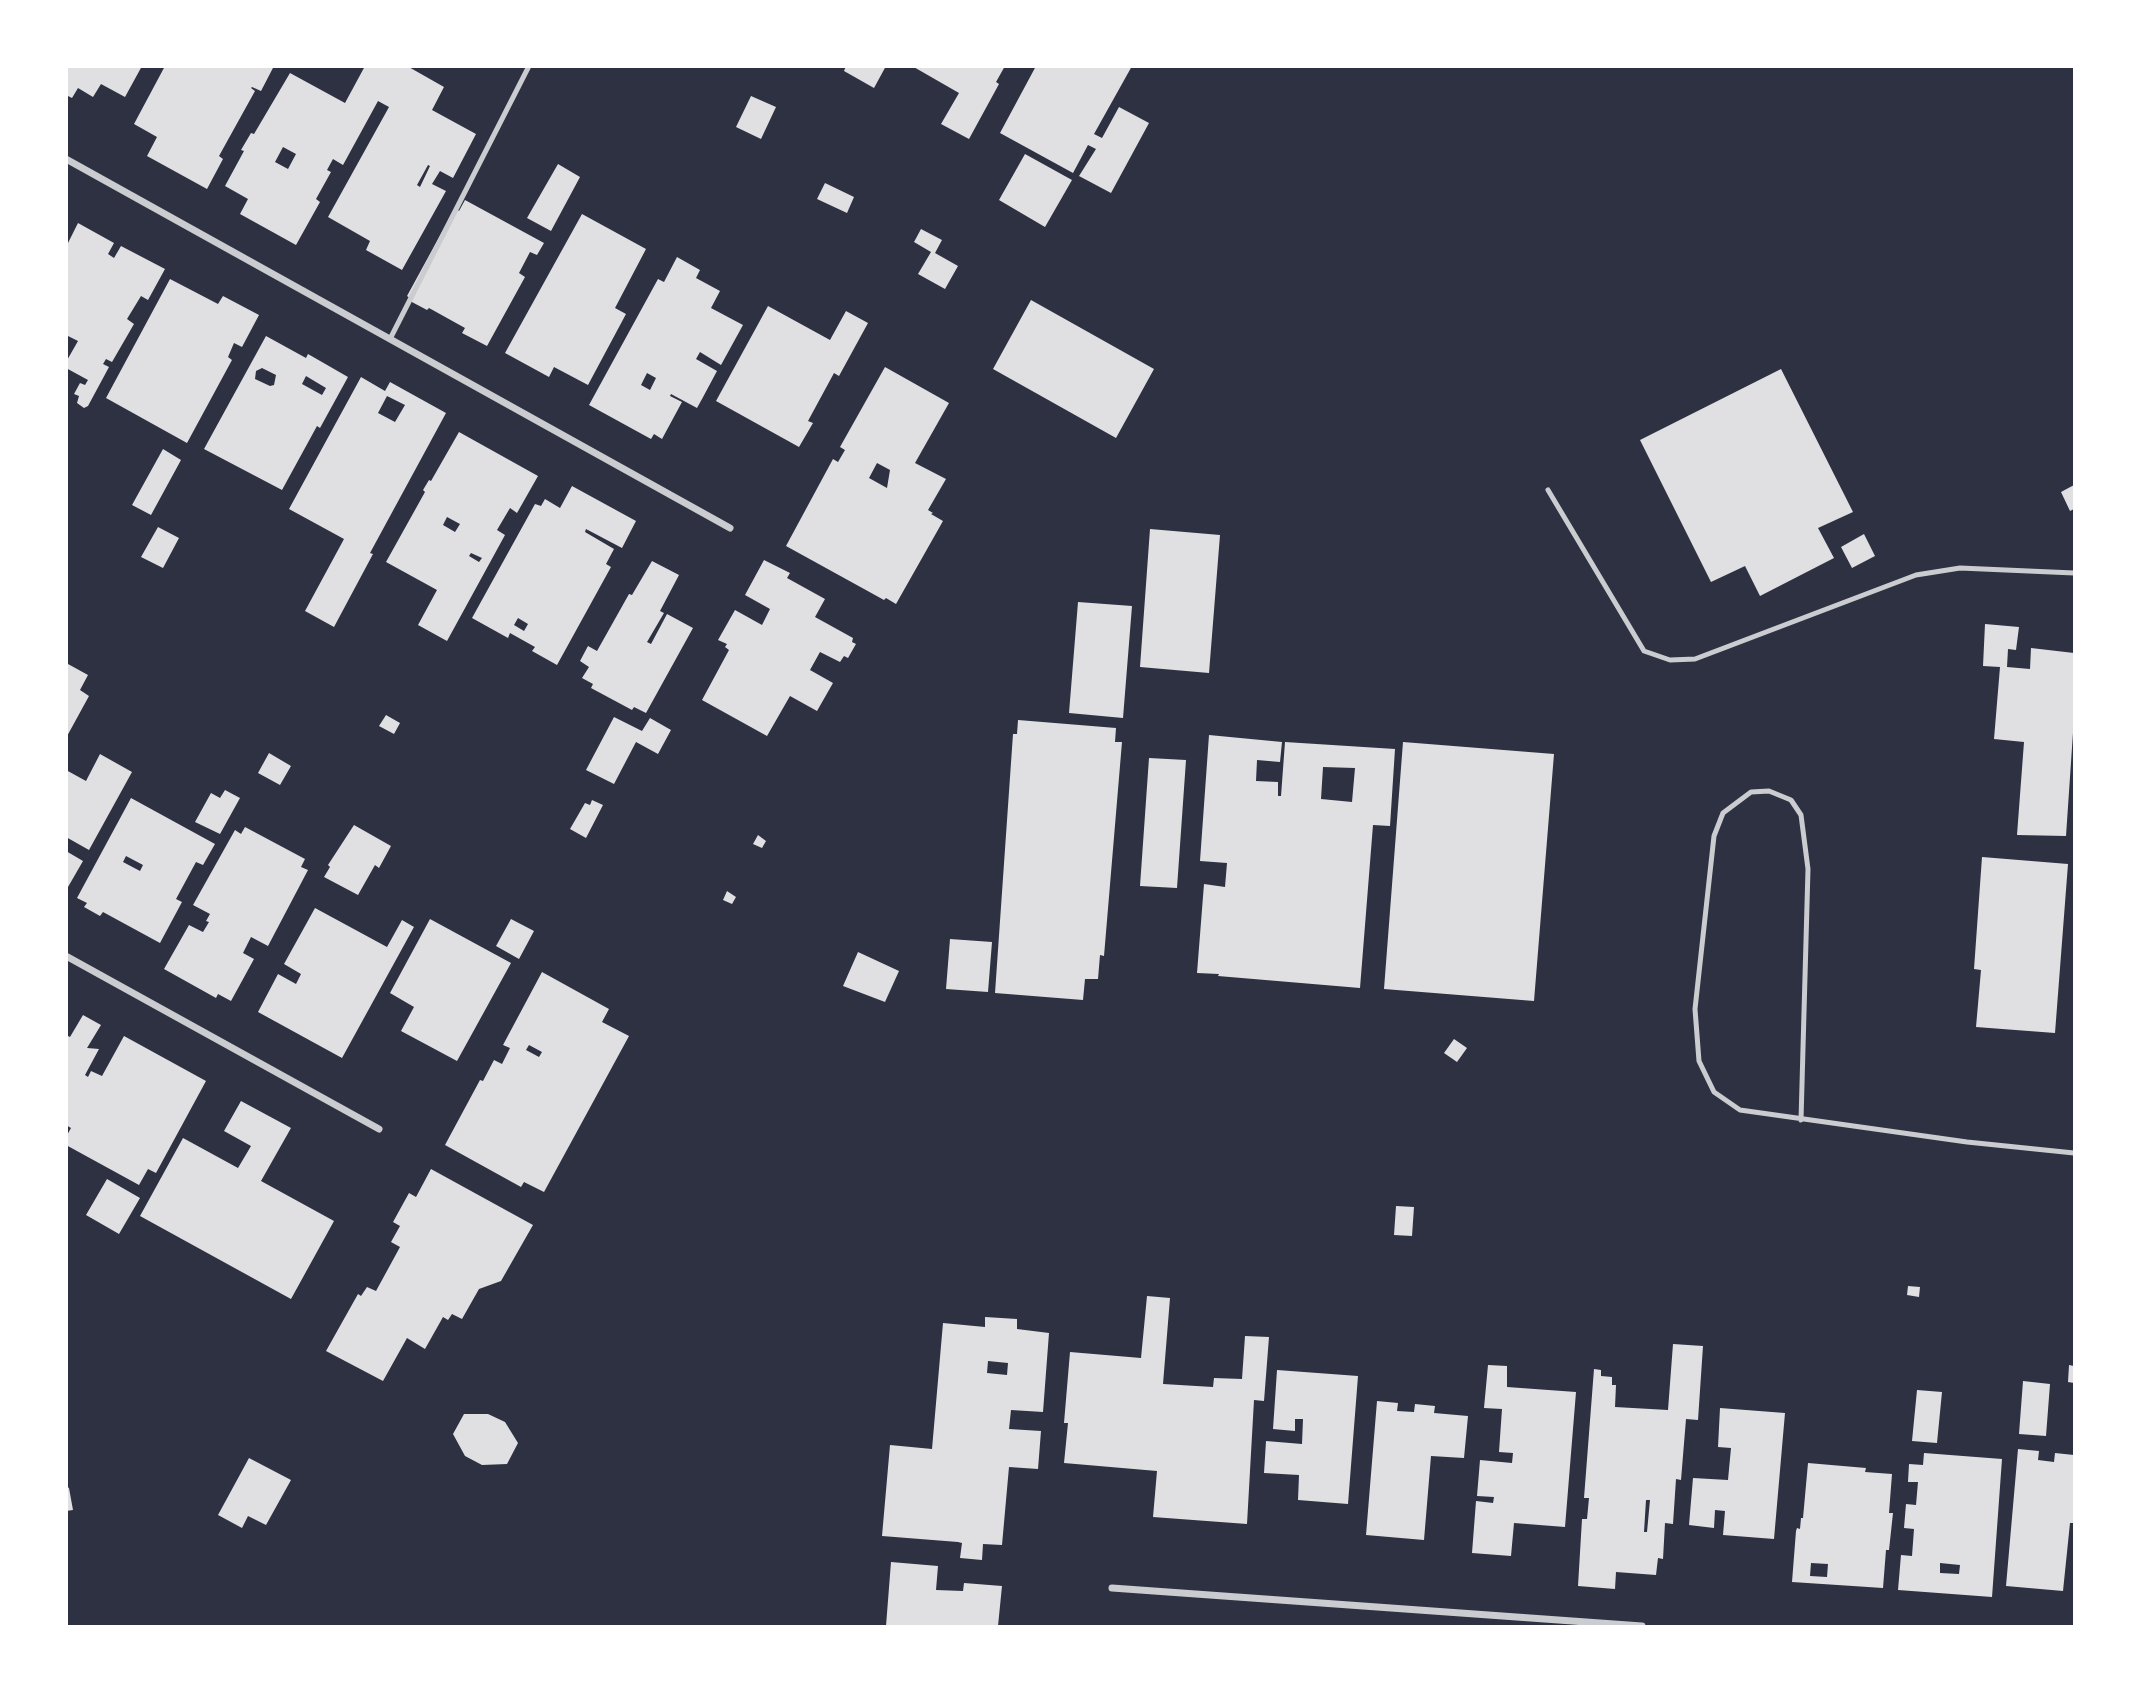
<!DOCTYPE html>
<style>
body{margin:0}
#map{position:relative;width:2141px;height:1693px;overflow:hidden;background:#2d3142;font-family:Inter,sans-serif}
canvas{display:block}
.frame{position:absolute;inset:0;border:68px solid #fff;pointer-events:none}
</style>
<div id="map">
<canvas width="2141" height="1693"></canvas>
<div class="frame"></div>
</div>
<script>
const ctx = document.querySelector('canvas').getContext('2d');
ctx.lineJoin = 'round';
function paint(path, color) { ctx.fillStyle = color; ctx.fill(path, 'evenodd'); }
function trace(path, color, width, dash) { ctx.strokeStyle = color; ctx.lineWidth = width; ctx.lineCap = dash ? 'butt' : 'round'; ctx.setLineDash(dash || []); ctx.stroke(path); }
const building = new Path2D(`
 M66,66H142L125,97L101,84L93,97L78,88L72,98L66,95Z
 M165,66H274L261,91L252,87L251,88L255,91L219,156L223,159L207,189L147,156L157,137L134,124Z
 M365,66L396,68L407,66L444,87L432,110L476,134L453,178L440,171L432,184L446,191L402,270L366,250L370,241L328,217L389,107L378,101L343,165L333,159L327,170L331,172L316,199L320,202L296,245L240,214L248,199L225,186L244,151L241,150L251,133L254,134L290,73L345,103ZM283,147L296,154L288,169L275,162ZM428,165L430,166L420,187L417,185Z
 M846,66H886L874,88L844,71Z
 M912,66H1005L996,82L999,84L969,139L941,124L959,93Z
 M1036,66H1132L1094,134L1102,138L1119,107L1149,123L1111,193L1079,176L1096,149L1088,145L1073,173L1000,133Z
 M751,96L776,107L761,139L736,127Z
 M1025,154L1072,180L1045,227L999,200Z
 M558,164L580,177L551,231L527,218Z
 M825,183L854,197L847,213L817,199Z
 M465,200L544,243L537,255L530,252L519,273L525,277L487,346L462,333L465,328L429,308L427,310L410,301L411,299L407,296L455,208L459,211Z
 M582,214L646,249L615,308L626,314L588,385L554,367L549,377L505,353Z
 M78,223L114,243L108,254L114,258L121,246L165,269L148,300L141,296L127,319L134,324L112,362L106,359L103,364L109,367L88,406L84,408L77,403L79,396L74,394L80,383L85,385L88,380L66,368V362L78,341L66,335V247Z
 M921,229L942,240L935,253L958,266L945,289L918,274L931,252L914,242Z
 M677,257L700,270L696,278L720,291L711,308L743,325L721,365L700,352L696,359L717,371L702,399L697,408L671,394L670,396L682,402L662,439L654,434L651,439L589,405L658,279L664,282ZM647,373L656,378L650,390L641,385Z
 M170,279L218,304L223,296L259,315L242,347L234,343L228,357L232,360L187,443L106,398Z
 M1031,300L1154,369L1116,438L993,369Z
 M768,306L830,340L846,311L868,323L839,376L834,373L808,421L813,423L799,447L716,401Z
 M266,336L306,358L308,354L348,377L320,428L317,426L282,490L204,449ZM262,368L276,375L274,385L270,386L255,379L256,371ZM306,376L326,388L322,395L302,384Z
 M885,367L949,403L915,463L946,479L928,510L933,513L931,514L943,521L896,604L886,598L884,600L786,546L833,459L838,462L845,450L840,447ZM877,463L890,470L887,488L869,478Z
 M1781,369L1853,512L1818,528L1834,558L1760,596L1745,566L1711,582L1640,440Z
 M361,377L385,391L390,382L446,413L370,553L373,554L334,627L305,611L344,539L289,509ZM387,396L405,405L395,422L378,413Z
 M459,432L538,476L517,513L510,508L497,530L505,535L447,641L418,625L437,590L386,562L425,492L423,490L429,480L431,481ZM447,517L460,524L455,532L443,525ZM471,553L482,558L479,562L469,556Z
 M163,449L181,460L151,515L132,505Z
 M2074,485V509L2070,511L2061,492Z
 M572,486L636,521L622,548L586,529L585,532L614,549L606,564L611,567L557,665L532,651L535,647L510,633L508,638L472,618L535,504L541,506L545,499L560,508ZM518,618L528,624L524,631L514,625Z
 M158,527L179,538L163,568L141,557Z
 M1150,529L1220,535L1209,673L1140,667Z
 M1864,534L1875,556L1852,568L1841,547Z
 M764,560L790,573L787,578L825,599L815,617L853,638L852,642L856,644L848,658L844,656L840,662L820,652L810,670L833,683L817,711L790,696L767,736L702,700L729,650L725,647L727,644L718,640L735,610L762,625L770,609L745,595Z
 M652,561L679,575L660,611L664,613L647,642L651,644L667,614L693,628L646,713L634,707L632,710L591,688L593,684L582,678L589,667L580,661L588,646L597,651L629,594L632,595Z
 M1078,602L1132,606L1123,718L1069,713Z
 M1985,624L2019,627L2016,650L2008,649L2007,667L2030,669L2031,648L2074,653V718L2066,836L2017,835L2024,742L1994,739L2000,667L1983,666Z
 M68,664L88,675L80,690L89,696L66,738V668Z
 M386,715L400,723L394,734L379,726Z
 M614,717L642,731L650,718L671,730L658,754L636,742L614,784L586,770Z
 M1018,720L1116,728L1115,742H1122L1104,956L1100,955L1098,979H1085L1083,1000L995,993L1013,734H1017Z
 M1209,735L1282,742L1280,762L1257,760L1256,781L1278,782V796H1281L1285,742L1395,749L1390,826L1373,825L1360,988L1218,976L1219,974L1197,973L1204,884L1225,887L1227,863L1200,861ZM1323,767L1355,768L1352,802L1321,799Z
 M1403,742L1554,754L1534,1001L1384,989Z
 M269,753L291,766L280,785L258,773Z
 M100,754L132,772L89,850L66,837V770L86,781Z
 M1149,758L1186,760L1177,888L1140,886Z
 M225,790L240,798L220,834L195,822L211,793L220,798Z
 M131,798L215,844L203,865L196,862L176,899L182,902L160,943L103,912L100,916L84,907L87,903L77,898ZM126,856L143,865L140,871L123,862Z
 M592,800L603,805L586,838L570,829L585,803L590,805Z
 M354,825L391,846L379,868L375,865L358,895L324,877L330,867L328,865Z
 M245,827L305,859L301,867L308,870L268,946L251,937L243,953L254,959L231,1001L218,994L216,998L164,969L189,925L203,932L209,922L206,921L210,914L193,905L235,830L241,834Z
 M758,835L766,841L762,848L753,844Z
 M66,851L83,861L68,887L66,886Z
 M1982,857L2068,864L2055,1033L1976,1027L1981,970L1974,969Z
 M727,891L736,897L732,904L723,900Z
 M315,908L387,947L402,920L414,927L342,1058L258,1012L278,974L296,984L301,974L284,964Z
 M430,919L511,963L457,1061L401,1031L414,1007L390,993Z
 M511,919L534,931L519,959L496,946Z
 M950,939L992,942L988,992L946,989Z
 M858,952L899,971L885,1002L843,986Z
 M542,972L609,1009L602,1022L629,1036L544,1192L524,1182L521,1187L445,1145L480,1080L483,1081L494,1060L502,1064L510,1048L503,1045ZM529,1045L542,1052L539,1057L526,1050Z
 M83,1015L101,1025L87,1048L99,1049L85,1075L88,1077L91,1071L102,1076L124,1036L206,1081L156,1173L148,1169L139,1185L66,1145V1137L71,1128L66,1125V1035L70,1037Z
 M1454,1039L1467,1048L1457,1062L1444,1053Z
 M241,1101L291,1128L261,1181L334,1221L291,1299L140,1216L183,1138L238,1168L251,1146L224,1131Z
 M431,1169L533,1225L501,1281L479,1289L462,1319L452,1314L448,1320L443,1317L425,1349L407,1338L383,1381L326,1351L358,1294L361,1296L367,1287L376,1291L400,1247L391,1242L400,1226L393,1222L409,1193L416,1197Z
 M107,1179L140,1198L119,1234L86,1215Z
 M1396,1206L1414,1207L1412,1236L1394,1235Z
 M1908,1286L1920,1287L1919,1297L1907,1295Z
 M1147,1296L1170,1298L1163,1384L1213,1387L1214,1378L1242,1379L1245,1336L1269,1337L1264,1401L1254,1400L1247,1524L1153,1517L1157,1471L1064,1463L1068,1423H1064L1070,1352L1141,1358Z
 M985,1317L1017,1319V1329L1049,1333L1043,1412L1011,1410L1009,1429L1041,1431L1038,1469L1009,1467L1002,1545L983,1544L982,1560L960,1558L962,1543L958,1542L882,1536L890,1445L932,1449L943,1323L985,1327ZM988,1361L1008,1363L1007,1375L987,1373Z
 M1673,1344L1703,1346L1698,1420L1686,1419L1681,1480L1676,1479L1673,1524L1665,1523L1663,1559L1658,1558L1656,1575L1616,1572L1615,1589L1578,1586L1582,1519H1587L1589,1498H1584L1594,1369L1601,1370V1376L1612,1377V1385H1616L1615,1407L1668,1410ZM1646,1500H1650L1647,1532H1644Z
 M1488,1365L1507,1366V1387L1576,1392L1565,1527L1514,1523L1511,1556L1472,1553L1476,1501L1493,1503L1494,1497L1477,1496L1480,1460L1512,1463L1513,1453L1499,1452L1502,1409L1484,1408Z
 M2069,1365L2074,1366V1383L2068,1382Z
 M1277,1370L1358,1376L1348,1504L1298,1500L1299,1475L1264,1473L1266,1441L1302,1444L1303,1419H1295V1431L1273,1429Z
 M2023,1381L2050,1384L2046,1436L2019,1434Z
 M1917,1390L1942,1392L1937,1443L1912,1441Z
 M1377,1401L1398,1403L1397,1411L1414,1412L1415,1404L1435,1406L1434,1413L1468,1416L1464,1458L1431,1456L1424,1540L1366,1535Z
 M1720,1408L1785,1413L1774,1539L1723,1535L1725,1511L1715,1510L1714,1528L1689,1525L1693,1478L1728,1480L1731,1448L1718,1447Z
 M464,1414H488L505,1422L518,1443L507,1464L482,1465L465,1456L453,1434Z
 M2018,1449L2039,1451L2038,1460L2054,1462L2055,1453L2074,1455V1523H2070L2063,1591L2006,1586Z
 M1924,1453L2002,1459L1992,1597L1898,1590L1901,1555L1912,1556L1914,1529L1904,1528L1906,1504L1916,1505L1918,1482H1908L1909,1464L1923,1465ZM1940,1563L1960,1565L1959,1574L1940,1573Z
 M249,1458L291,1480L266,1525L248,1516L242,1528L218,1515Z
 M1808,1463L1866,1468L1865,1472L1892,1474L1889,1513H1893L1889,1550H1886L1883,1588L1792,1582L1796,1531L1797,1528L1800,1529L1801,1518H1803ZM1811,1563L1828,1564L1827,1577L1810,1576Z
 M66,1486L69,1488L73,1510L66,1511Z
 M891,1562L938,1566L936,1590L963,1591L964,1583L1002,1586L998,1626H886Z`);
const service = new Path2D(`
 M390,339L529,66
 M1548,490L1644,651L1670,660L1695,659L1916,575L1960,568L2074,573
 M1801,1120L1808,869L1801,815L1791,800L1769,791L1751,792L1723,813L1714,836L1695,1009L1699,1061L1714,1092L1740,1110L1967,1142L2074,1153`);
const minor = new Path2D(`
 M66,159L730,528
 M66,956L379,1129
 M1112,1588L1642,1626`);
paint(building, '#e0e0e3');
trace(service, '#caccd0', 5);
trace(minor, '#caccd0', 7);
</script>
